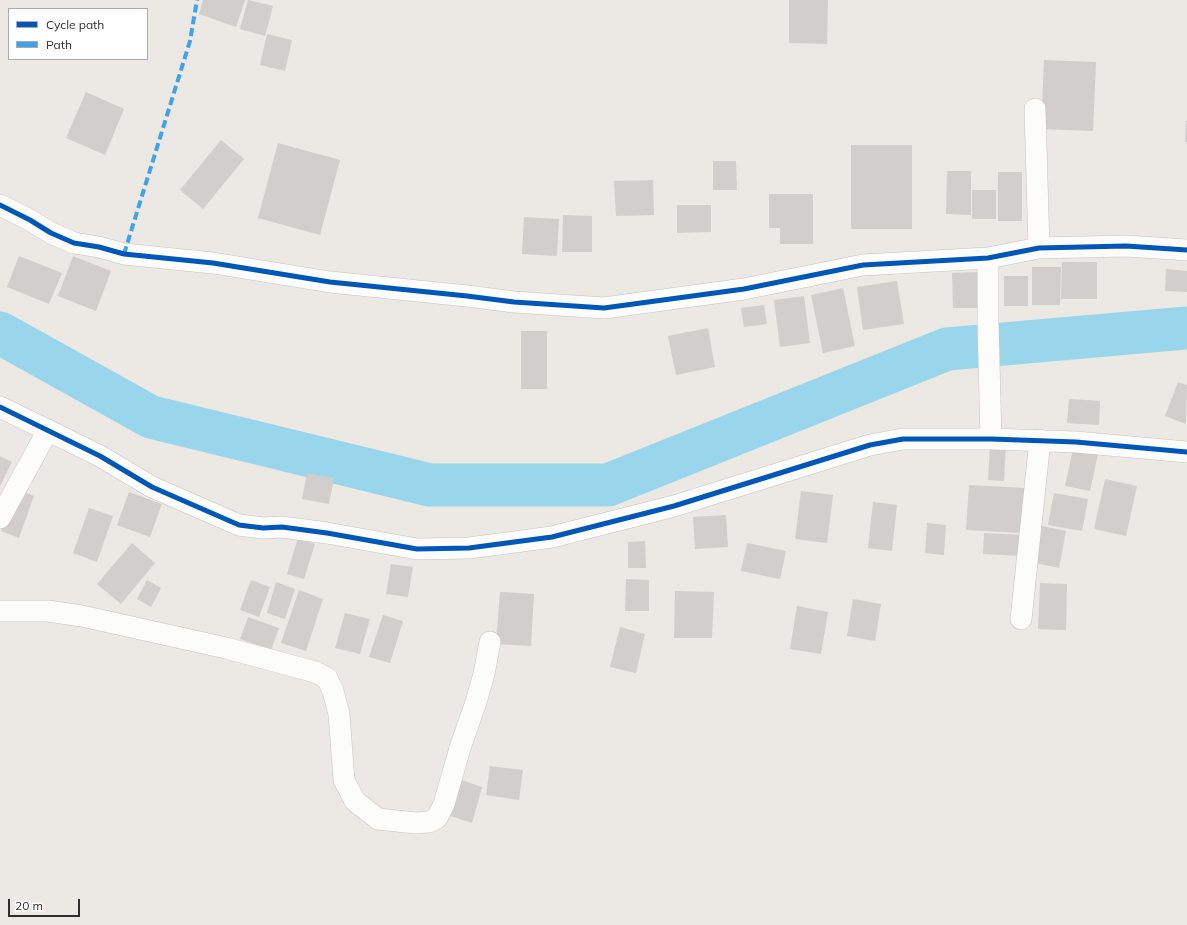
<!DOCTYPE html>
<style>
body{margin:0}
#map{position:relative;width:1187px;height:925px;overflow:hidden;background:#ece8e4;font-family:Mulish,sans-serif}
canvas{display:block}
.legend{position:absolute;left:8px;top:8px;width:140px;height:52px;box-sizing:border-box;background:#fff;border:1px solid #ababab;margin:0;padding:5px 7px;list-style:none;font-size:12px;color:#2e2e2e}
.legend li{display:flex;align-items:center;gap:8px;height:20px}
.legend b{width:20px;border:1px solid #ababab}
.scale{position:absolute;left:8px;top:899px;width:72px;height:18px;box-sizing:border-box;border:2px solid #2e2e2e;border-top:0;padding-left:5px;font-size:12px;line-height:14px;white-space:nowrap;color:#2e2e2e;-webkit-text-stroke:3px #fff;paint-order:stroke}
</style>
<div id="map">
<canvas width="1187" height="925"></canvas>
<ul class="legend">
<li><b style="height:5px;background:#0057b8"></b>Cycle path</li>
<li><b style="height:5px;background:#3ea3eb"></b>Path</li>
</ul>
<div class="scale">20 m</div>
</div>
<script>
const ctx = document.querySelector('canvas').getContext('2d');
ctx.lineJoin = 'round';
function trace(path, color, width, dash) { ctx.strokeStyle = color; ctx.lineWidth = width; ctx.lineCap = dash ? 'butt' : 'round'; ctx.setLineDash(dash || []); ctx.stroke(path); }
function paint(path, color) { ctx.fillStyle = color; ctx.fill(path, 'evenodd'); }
const river = new Path2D(`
 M0,333L151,417L430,485H608L947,349L1187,328`);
const building = new Path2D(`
 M203,0H245L236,27L199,14Z
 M248,0L273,6L265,36L240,29Z
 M789,0H828L827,44L789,43Z
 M267,34L292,40L285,71L260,65Z
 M1044,60L1096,62L1093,131L1041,129Z
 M86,92L124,109L105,155L66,138Z
 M1186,121H1187V142H1185Z
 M221,140L244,159L203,209L180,190Z
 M278,143L340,160L320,235L258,218Z
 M851,145H912V229H851Z
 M713,161H736L737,190H713Z
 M947,171H971V215L946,214Z
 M998,172H1022V221H998Z
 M653,180L654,215L616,216L614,181Z
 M972,190H996V219H972Z
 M769,194H813V244H780V228H769Z
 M677,205H711V232L677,233Z
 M563,215L592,216V252H562Z
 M524,217L559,219L557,256L522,254Z
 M19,256L62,273L49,304L7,287Z
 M73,256L111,271L96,311L58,296Z
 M1062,262H1097V299H1061Z
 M1032,267H1061L1060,305H1032Z
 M1166,269L1187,271V292L1165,291Z
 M982,272V308H953L952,273Z
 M1004,276H1028V306H1004Z
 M897,281L904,324L863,330L857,287Z
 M843,288L855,346L823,353L811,295Z
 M804,296L810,343L780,347L774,300Z
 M764,305L767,324L744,327L741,308Z
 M708,328L715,367L676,375L668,336Z
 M521,331H547V389H521Z
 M1178,382L1187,385L1186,424L1165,416Z
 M1069,399L1100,401L1099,425L1067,423Z
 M990,446H1006L1004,481L988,480Z
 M1073,449L1098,454L1090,491L1065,486Z
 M0,456L12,462L0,486Z
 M307,473L334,478L329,504L302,499Z
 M1105,479L1137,486L1126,536L1094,529Z
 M969,485L1025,488L1023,533L966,530Z
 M16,489L34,496L19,538L1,531Z
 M801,491L833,495L827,543L795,539Z
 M129,492L162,504L150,537L117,525Z
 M1054,493L1088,499L1082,531L1048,525Z
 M873,502L897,505L892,551L868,548Z
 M89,508L113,516L97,562L73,553Z
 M726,515L728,547L695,549L693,517Z
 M927,523L946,525L944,555L925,553Z
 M1042,526L1066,531L1059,568L1035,563Z
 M984,533L1022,535L1021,556L983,554Z
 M298,538L315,544L304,579L287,574Z
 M645,541L646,568H628V542Z
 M132,543L155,563L121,604L97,584Z
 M747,543L786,551L780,579L741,571Z
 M391,564L413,567L408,597L386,594Z
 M626,579L649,580V611H625Z
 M147,580L161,588L151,607L137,599Z
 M251,580L270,587L259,617L240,610Z
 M276,582L295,589L285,619L267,613Z
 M1040,583L1067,584L1066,630L1038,629Z
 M299,590L323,599L306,651L281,643Z
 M675,591L714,592L712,638H674Z
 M500,592L534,594L531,646L496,644Z
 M853,599L881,604L875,641L847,636Z
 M797,606L828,612L821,654L790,649Z
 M345,613L370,619L360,654L335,648Z
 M383,615L403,621L390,663L369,657Z
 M248,617L279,628L271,650L240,639Z
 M620,627L645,634L636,673L610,667Z
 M490,766L523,770L519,800L486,795Z
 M461,780L482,787L472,823L450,816Z`);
const minor = new Path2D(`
 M1035,109L1039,248
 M0,205L30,220L51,233L74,243L99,247L124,254L213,263L330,282L467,296L514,302L604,308L744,289L863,265L988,258L1039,248L1126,246L1187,250
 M988,258V322L991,439
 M0,407L100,456L152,487L239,525L263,528L282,527L327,533L417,549L469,548L552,537L674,506L870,445L903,439H991L1076,442L1187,452
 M0,518L48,430
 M0,611H48L82,616L226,648L315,672L327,678L333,691L339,714L344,780L355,801L378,819L416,823L429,822L437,818L444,804L460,748L476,702L484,674L490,642
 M1021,619L1040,440`);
const quiet = new Path2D(`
 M124,254L190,41L197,0`);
const cycleway = new Path2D(`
 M0,205L30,220L51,233L74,243L99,247L124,254L213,263L330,282L467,296L514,302L604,308L744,289L863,265L988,258L1039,248L1126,246L1187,250
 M0,407L100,456L152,487L239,525L263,528L282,527L327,533L417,549L469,548L552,537L674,506L870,445L903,439H991L1076,442L1187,452`);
trace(river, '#99d6ec', 43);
paint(building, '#d1cecb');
trace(minor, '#c5c4c5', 22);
trace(minor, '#fcfcfb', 21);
trace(quiet, '#3ea3eb', 4, [8, 4]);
trace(cycleway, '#0057b8', 5);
</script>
